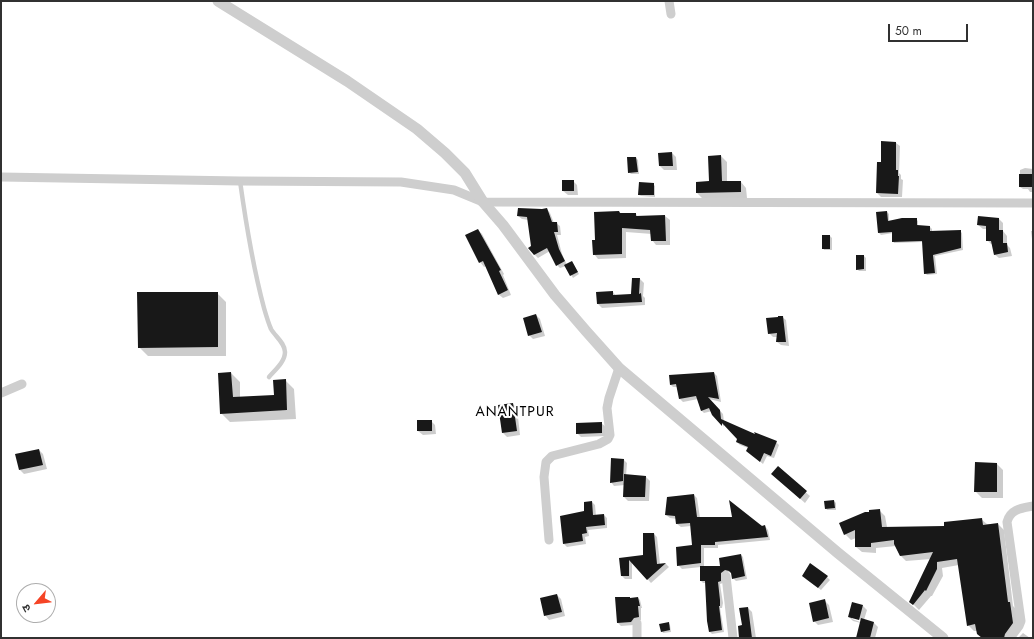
<!DOCTYPE html>
<meta charset="utf-8">
<style>
body{margin:0}
#map{position:relative;width:1034px;height:639px;overflow:hidden;background:#fff;font-family:Jost,"Noto Sans Devanagari",sans-serif}
canvas{display:block}
.frame{position:absolute;inset:0;border:2px solid #313131;pointer-events:none}
.north{position:absolute;left:16px;top:583px;width:40px;height:40px;box-sizing:border-box;background:#fff;border:1px solid #adadad;border-radius:50%;rotate:242deg;font-size:11px;font-weight:700;line-height:16px;text-align:center;color:#313131}
.north::after{content:'';display:block;margin:auto;width:14px;height:18px;background:#f54426;clip-path:polygon(50% 0,100% 100%,50% 72%,0 100%)}
.scale{position:absolute;left:888px;top:24px;width:80px;height:18px;box-sizing:border-box;border:2px solid #313131;border-top:0;padding-left:5px;font-size:12px;line-height:14px;white-space:nowrap;color:#313131;-webkit-text-stroke:3px #fff;paint-order:stroke}
</style>
<div id="map">
<canvas width="1034" height="639"></canvas>
<div class="frame"></div>
<div class="north">उ</div>
<div class="scale">50 m</div>
</div>
<script>
const ctx = document.querySelector('canvas').getContext('2d');
ctx.lineJoin = 'round';
function paint(path, color) { ctx.fillStyle = color; ctx.fill(path, 'evenodd'); }
function trace(path, color, width, dash) { ctx.strokeStyle = color; ctx.lineWidth = width; ctx.lineCap = dash ? 'butt' : 'round'; ctx.setLineDash(dash || []); ctx.stroke(path); }
function drawText(font, color, halo, rows, align = 'center') {
  ctx.font = font + ' Jost,sans-serif'; ctx.lineWidth = 4; ctx.setLineDash([]); ctx.textBaseline = 'middle'; ctx.strokeStyle = halo; ctx.fillStyle = color; for (const [text, x, y, turn = 0] of rows) {
    ctx.save(); ctx.translate(x, y); ctx.rotate((+turn || 0) * Math.PI / 180); ctx.textAlign = isNaN(turn) ? turn : align; if (halo) ctx.strokeText(text, 0, 0); ctx.fillText(text, 0, 0); ctx.restore();
  }
}
const shadow = new Path2D(`
 M882,142L896,143L900,146L899,173L901,175V179L903,180L902,197H881L877,193L882,163Z
 M672,153L676,157L677,170H664L660,166Z
 M721,156L727,162V182H741L746,188L747,198L703,199L697,193L710,182Z
 M636,158L638,160L639,174H631L629,172Z
 M1025,168L1033,169V192H1030L1028,189H1023L1020,187V170Z
 M573,181L577,185L578,195H568L563,191Z
 M653,184L655,186V197L641,196L639,195Z
 M547,209L550,213L554,223H556L560,226L561,235H557L562,254L567,265L572,262L579,274L573,278L566,266L560,268L557,265L550,251L538,258L535,255L529,220L522,219L518,216Z
 M619,212L622,214H636L638,217L665,216L670,220V245H656L652,240V234L626,232V258L598,259L594,254L596,241Z
 M887,212L889,214V222L916,219L918,221V226L930,227L932,229V232L960,231L962,233L963,250L935,256L937,274L927,275L925,273L923,242L894,243L893,241V233L881,235L879,233Z
 M979,218L999,219L1003,223V231L1007,236V245L1010,248L1012,256L999,258L994,254L993,244H991L987,240V229H983L978,225Z
 M478,230L482,234L504,274L503,275L511,295L503,298L498,294L486,266L484,267L480,262Z
 M1031,231H1033V247Z
 M830,236L832,238V250H824L823,248Z
 M864,256L866,258V271H859L857,269Z
 M633,279H640L644,283L643,296L645,298V305L602,308L598,304L613,292L616,296L631,295Z
 M217,293L226,302V356H148L139,347Z
 M536,315L540,319L545,336L533,339L529,335Z
 M782,317L786,320L789,346L781,345L777,342L778,337H773L769,333Z
 M231,373L240,382V398L275,396L285,380L294,389L296,419L230,422L221,413Z
 M714,373L717,376L721,402L709,399L723,414L724,422L756,436L776,442L779,445L774,458L767,456L763,464L751,454L748,448L740,445L737,442L739,439L724,423V427L723,425L712,411L704,413L701,410L698,399L683,402L680,399L678,387H673L670,384Z
 M513,404L517,408L520,435L507,437L503,433Z
 M431,421L435,425L436,434L423,435L418,431Z
 M601,423L606,427V436L581,437L577,433Z
 M39,450L43,454L47,469L24,474L20,470Z
 M624,460L627,463L626,476L646,477L650,481L649,501H628L624,497L625,485L614,486L611,482Z
 M997,464L1003,470V498H982L975,491Z
 M778,468L810,496L805,503L777,478Z
 M694,495L697,498L700,518L765,526L768,530L770,540L718,545V548H704V567H721L741,555L743,557L747,579L736,581L733,578L732,573L728,572L723,583L720,584L723,603L722,608H720L724,632L712,634L710,632L708,621L707,583H703L701,581V567L682,569L678,565L693,546L691,526L681,527L677,524V519L670,518L666,515Z
 M834,501L836,503V510H827L826,508Z
 M592,502L595,505L596,516L604,515L607,518V528L588,530L589,536L585,537L586,544L567,547L564,544Z
 M879,510L885,516L887,527H945L981,519L987,524H998L1004,530L1013,606L1016,609L1019,630L1013,638H983L977,631H974L968,625L959,565L942,568L943,576L932,596H931L919,610L911,602L931,559L906,561L900,555L896,546L876,548V553L862,552L856,547V538L851,540L845,534Z
 M654,534L657,537L660,564H666L669,567L651,583L632,562V579H625L622,576L620,559L644,556Z
 M827,577L830,580L821,590L806,579Z
 M557,595L561,599L565,616L549,620L545,615Z
 M616,598H630L631,599L638,598L640,600L642,608H641V620H636L634,625L621,626L618,623Z
 M824,600L829,605L833,622L818,625L814,621Z
 M863,606L867,610L864,620L874,623L878,627L875,638H857L861,623L853,621L849,617ZM852,617L864,621L863,623L852,619Z
 M748,608L752,612L756,638H740Z
 M668,623L670,625L671,632L663,633L662,631Z
 M1023,633L1030,638H1018Z`);
const building = new Path2D(`
 M881,141L896,142V170H898V176H899L898,194L876,193L877,162H881Z
 M672,152L673,166H659L658,153Z
 M721,155L722,181H741V192L696,193V182L709,181L708,156Z
 M627,157H636L638,172L628,173Z
 M1019,174H1033V187H1019Z
 M562,180H574V191H562Z
 M639,182L654,183V195H638Z
 M518,208L542,209L547,208L552,222H557L558,232H554L559,249L565,261L556,266L547,248L534,255L528,248L531,246L527,217L517,216Z
 M619,211L620,213H636V216L665,215L666,241H651L650,230L622,228V254L593,255L592,240H595L594,212Z
 M887,211L888,221L902,218H917V225L930,226V231L961,230V248L933,255L935,273L924,274L922,241L892,242V232L878,233L876,212Z
 M978,216L999,218V230H1003V243H1007L1008,252L994,255L991,241H986V226L977,225Z
 M478,229L501,270L499,271L508,290L498,295L483,261L479,263L465,235Z
 M822,235H830V249H822Z
 M856,255H864V269L856,270Z
 M572,261L578,272L570,276L564,265Z
 M632,278H640L639,294L641,293L642,302L597,304L596,292L613,291V295L631,294Z
 M137,292H218V347L138,348Z
 M536,314L542,332L528,336L523,318Z
 M778,316H783L786,342H776L777,333L768,334L766,318L778,317Z
 M231,372L233,397L274,395L273,380L286,379L287,410L220,414L218,373Z
 M714,372L719,399L708,397L720,410L721,419L755,434L754,432L777,441L771,456L764,453L760,462L746,451L748,447L736,442L737,439L722,423V426L712,415L709,408L701,411L696,396L679,399L676,384L670,385L669,375Z
 M513,403L517,431L502,433L498,405Z
 M417,420H432V431H417Z
 M602,422V433L576,434V423Z
 M39,449L43,465L19,470L15,454Z
 M611,458L624,459L623,481L610,483Z
 M975,462L997,463V492H974Z
 M778,466L807,491L800,499L771,474Z
 M624,474L646,476L645,497H623Z
 M694,494L697,517H732L729,500L762,526L765,525L768,537L715,542V545H701V563L677,566L676,547L692,545L690,523L676,524L675,516L665,515L667,497Z
 M834,500L835,508L825,509L824,501Z
 M592,501L593,515L604,514L605,525L586,527L587,533L582,534L583,541L563,544L560,516L584,511V502Z
 M880,509L882,527L944,526V522L982,518L983,525L998,523L1008,602H1010L1013,623L1005,634L1004,638H982L977,634L975,624L967,626L957,559L937,562V569L926,591L925,590L913,605L909,602L933,552L900,556L894,544V540L871,543V547H855V530L844,535L839,523L865,512H869V510Z
 M643,533H654L657,564L666,563L647,580L629,560V576H621L619,558L643,555Z
 M741,554L745,576L732,579L731,573L729,571L725,570L721,573V581L718,582L720,600V606H719L722,630L709,632L707,621L705,581H700V566H720L719,558Z
 M810,563L828,576L818,588L802,576Z
 M557,594L562,612L544,616L540,598Z
 M615,597H630V598L638,597L640,606H638L639,617L634,618L631,622L617,623Z
 M825,599L829,618L813,622L809,603Z
 M852,602L863,605L859,620L848,617Z
 M748,607L752,638H739L738,626L742,625L739,608Z
 M861,618L874,622L870,638H856Z
 M669,622L670,630L661,632L659,624Z`);
const service = new Path2D(`
 M240,181C246,224 253,267 264,308C266,315 268,322 271,329C275,336 285,343 285,352C285,362 275,370 269,377`);
const minor = new Path2D(`
 M669,1L671,14
 M1,177L240,181L401,182L454,190L483,202L1033,203
 M1,393L22,384
 M549,540L544,477L546,462L552,456L599,444L608,439L610,435L607,408L609,398L619,368
 M726,576L733,638
 M637,623V638
 M1010,638L1019,626L1021,621L1007,522C1010,509 1022,508 1033,506`);
const tertiary = new Path2D(`
 M218,1L347,81L417,129L445,153L465,173L483,202L503,225L555,295L586,331L619,368L838,553L943,638`);
const quarterNames = [
 ["ANANTPUR",515,413]
];
paint(shadow, '#0003');
paint(building, '#181818');
trace(service, '#cecece', 4.5);
trace(minor, '#cecece', 9);
trace(tertiary, '#cecece', 11);
ctx.letterSpacing = '1px';
drawText('14px', '#000', '#fff', quarterNames);
ctx.letterSpacing = '0px';
</script>
